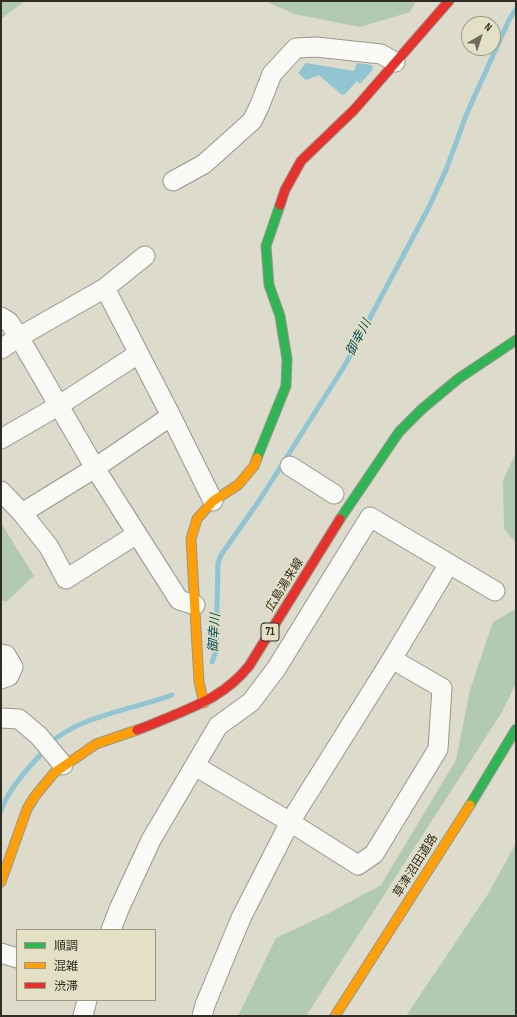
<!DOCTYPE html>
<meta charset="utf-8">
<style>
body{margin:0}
#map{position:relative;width:517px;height:1017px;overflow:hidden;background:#dddbcc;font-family:"Sofia Sans Condensed","Noto Sans JP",sans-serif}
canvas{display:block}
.frame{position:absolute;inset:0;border:2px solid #2f2d23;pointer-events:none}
.legend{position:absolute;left:16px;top:929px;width:140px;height:72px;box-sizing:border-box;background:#e4e0c5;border:1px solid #9c9884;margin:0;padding:5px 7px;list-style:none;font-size:12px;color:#2f2d23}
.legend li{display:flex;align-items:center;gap:8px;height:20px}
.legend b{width:20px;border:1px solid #9c9884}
.north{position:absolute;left:461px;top:16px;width:40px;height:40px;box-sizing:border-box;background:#e4e0c5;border:1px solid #9c9884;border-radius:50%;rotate:39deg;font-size:11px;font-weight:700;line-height:16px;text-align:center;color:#2f2d23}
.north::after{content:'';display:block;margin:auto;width:14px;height:18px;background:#6c6a5e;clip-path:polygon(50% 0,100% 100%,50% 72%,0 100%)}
</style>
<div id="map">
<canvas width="517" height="1017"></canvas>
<div class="frame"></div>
<ul class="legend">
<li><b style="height:5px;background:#30b455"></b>順調</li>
<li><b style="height:5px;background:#ff9f0a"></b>混雑</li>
<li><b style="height:5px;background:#e5322d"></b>渋滞</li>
</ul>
<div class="north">N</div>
</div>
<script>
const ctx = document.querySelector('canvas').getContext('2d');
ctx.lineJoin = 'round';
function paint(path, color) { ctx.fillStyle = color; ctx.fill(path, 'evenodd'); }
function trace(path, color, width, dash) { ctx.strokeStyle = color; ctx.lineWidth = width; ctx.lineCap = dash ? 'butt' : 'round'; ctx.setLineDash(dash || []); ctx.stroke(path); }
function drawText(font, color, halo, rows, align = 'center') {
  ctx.font = font + ' "Sofia Sans Condensed","Noto Sans JP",sans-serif'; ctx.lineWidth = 3; ctx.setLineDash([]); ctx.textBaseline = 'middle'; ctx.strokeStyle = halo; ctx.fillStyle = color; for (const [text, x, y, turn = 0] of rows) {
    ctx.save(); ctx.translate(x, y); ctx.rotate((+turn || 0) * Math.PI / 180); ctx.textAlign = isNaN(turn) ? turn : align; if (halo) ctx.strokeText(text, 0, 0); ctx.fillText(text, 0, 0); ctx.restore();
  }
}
const green = new Path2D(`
 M1,1H25L1,19Z
 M265,1H416L410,12L360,27L294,14Z
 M516,453V543L504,529L503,480Z
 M1,523L34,576L6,602L1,600Z
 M516,609V683L502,712L306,1016H238L276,938L329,913L381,885L456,760L470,690L493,622Z
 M516,843V1016H406L488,894Z`);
const water = new Path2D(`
 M306,63L354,71L357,63L372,65L373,69L360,84L357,81L345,94L342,95L319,75L306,80L298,73Z`);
const stream = new Path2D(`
 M212,662L216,651L218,563L221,555L259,501L345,365L429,207L446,170L467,113L509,20L516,9
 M50,744C75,717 138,708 172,695
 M1,811C8,789 29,767 45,750`);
const street = new Path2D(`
 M173,181L204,164L252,121L259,107L272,74L296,48L316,47L381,54L395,62
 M105,288L171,416L213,501
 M1,317L9,322L19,337L95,468L179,600L195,605
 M1,349L19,337L105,288L145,256
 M1,439L58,406L138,354
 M290,466L334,494
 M1,491L22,513L49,547L66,579L137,534
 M22,513L95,468L171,416
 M1,654L6,655L13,667L9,676L1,679
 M1,718L19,719L39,736L63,765
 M195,766L290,822L358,865L374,854L438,749L442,688L392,659
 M111,930L119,909L151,840L218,726L251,702L276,669L370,517L495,591
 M1,953L17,958
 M83,1016L87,1000
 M202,1016L205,1005L241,918L290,822L392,659L449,564`);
const fast = new Path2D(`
 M257,458L286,386L287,359L280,316L269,285L266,246L280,205
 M340,519L399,432L422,409L458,379L516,340
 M470,805L516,729`);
const slow = new Path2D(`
 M204,703L199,682L191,539L197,519L213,501L238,485L254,466L257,458
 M1,882L27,809L35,796L54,773L96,744L137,730
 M335,1016L470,805`);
const jam = new Path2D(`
 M280,205L285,190L301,161L354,110L449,1
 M137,730C149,726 160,721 172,716C203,703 227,693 249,666L340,519`);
const shields = [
 [270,632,18]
];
const shieldNames = [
 ["71",270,632]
];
const streetNames = [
 ["広島湯来線",285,585,-58],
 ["草津沼田道路",416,866,-58]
];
const waterNames = [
 ["御幸川",359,338,-62],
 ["御幸川",215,633,-86]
];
paint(green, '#b2cab2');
paint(water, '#90c5d1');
trace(stream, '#90c5d1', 5);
trace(street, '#99978c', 21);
trace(fast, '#99978c', 11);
trace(slow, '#99978c', 11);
trace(jam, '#99978c', 11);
trace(street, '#fafaf7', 19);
trace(fast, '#30b455', 9);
trace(slow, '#ff9f0a', 9);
trace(jam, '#e5322d', 9);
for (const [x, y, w] of shields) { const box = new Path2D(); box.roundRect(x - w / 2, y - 9, w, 18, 3); ctx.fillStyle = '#e4e0c5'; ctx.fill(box); trace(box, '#2f2d23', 1); }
drawText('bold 11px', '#2f2d23', null, shieldNames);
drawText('12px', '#2f2d23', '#e4e0c5', streetNames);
drawText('italic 13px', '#054d5c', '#e4e0c5', waterNames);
</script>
